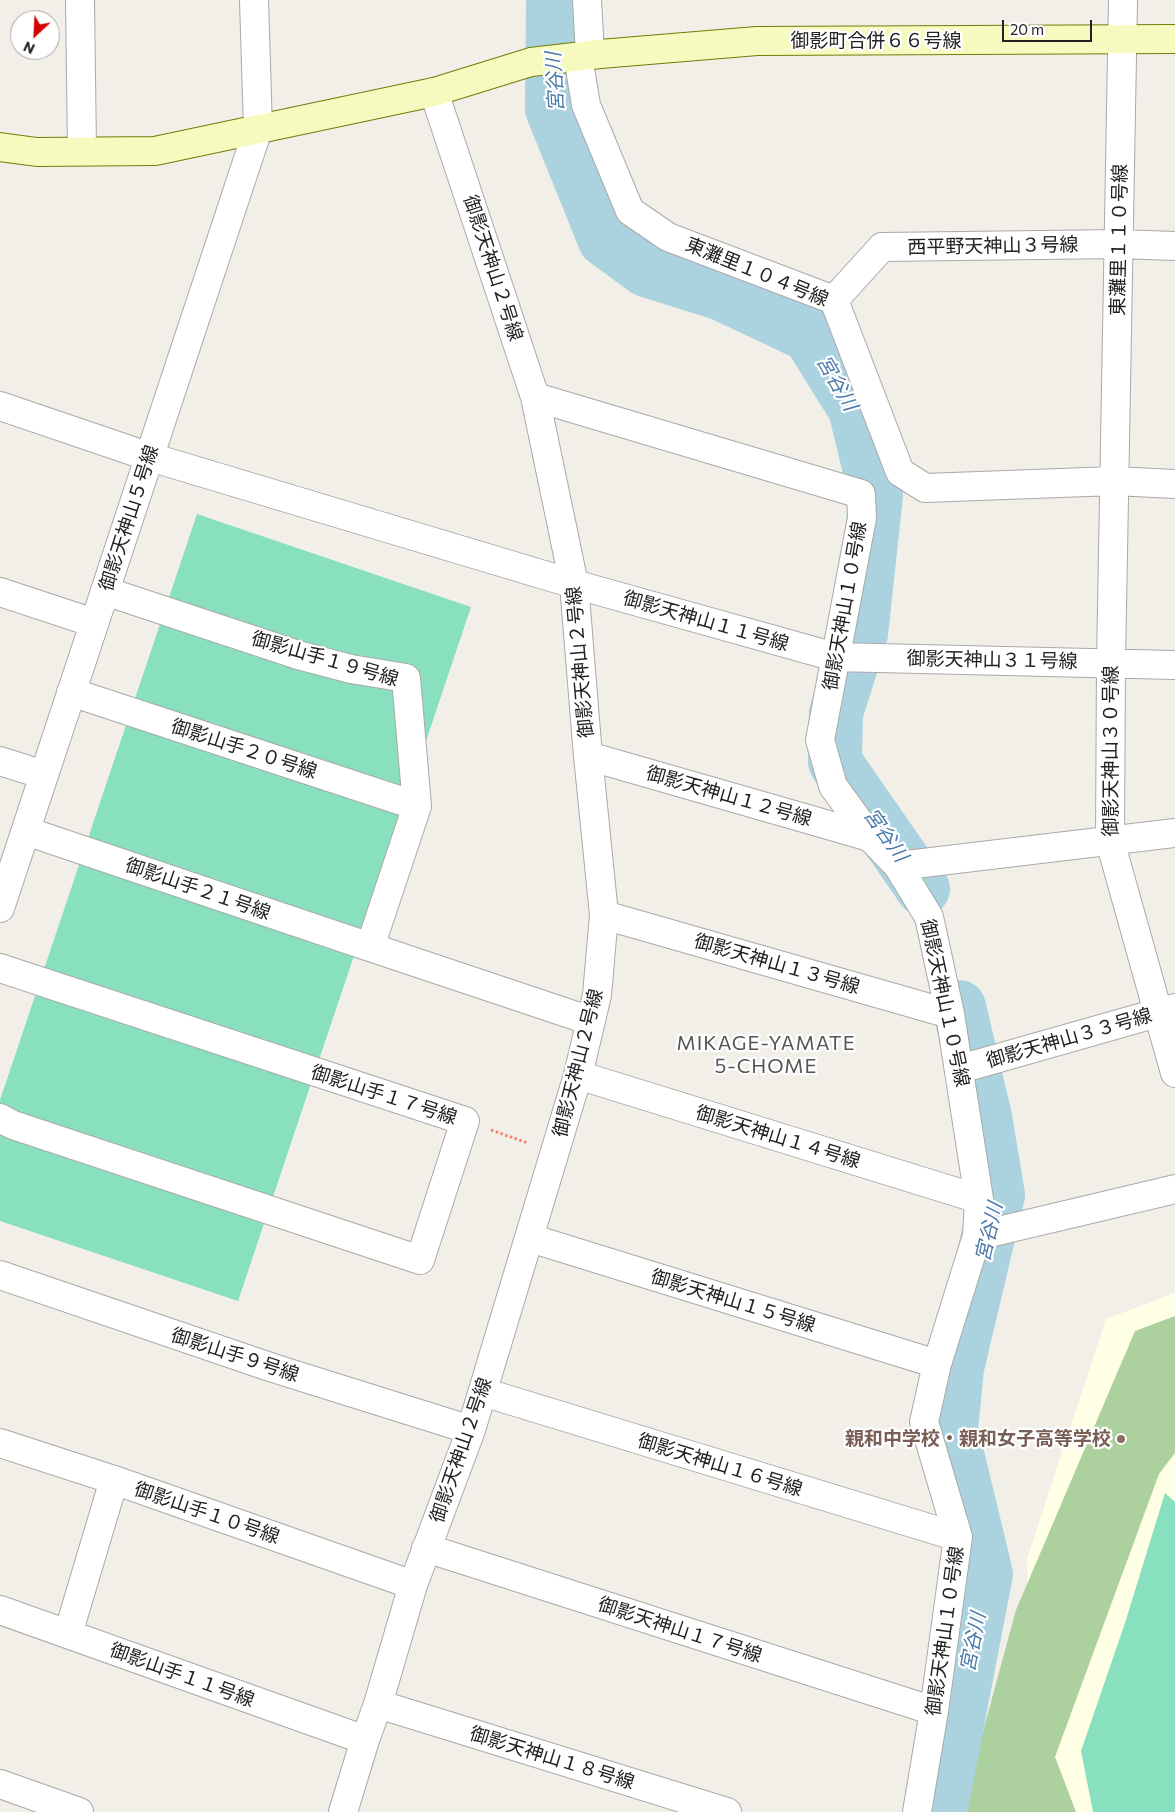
<!DOCTYPE html>
<meta charset="utf-8">
<style>
body{margin:0}
#map{position:relative;width:1175px;height:1812px;overflow:hidden;background:#f2efe9;font-family:Commissioner,sans-serif}
canvas{display:block}
.north{position:absolute;left:10px;top:10px;width:50px;height:50px;box-sizing:border-box;background:#fff;border:1px solid #a7a7a7;border-radius:50%;rotate:205deg;font-size:14px;font-weight:700;line-height:20px;text-align:center;color:#222}
.north::after{content:'';display:block;margin:auto;width:18px;height:22px;background:#d40000;clip-path:polygon(50% 0,100% 100%,50% 72%,0 100%)}
.scale{position:absolute;left:1002px;top:20px;width:90px;height:22px;box-sizing:border-box;border:2px solid #222;border-top:0;padding-left:6px;font-size:15px;line-height:18px;white-space:nowrap;color:#222;-webkit-text-stroke:4px #fff;paint-order:stroke}
</style>
<div id="map">
<canvas width="1175" height="1812"></canvas>
<div class="north">N</div>
<div class="scale">20 m</div>
</div>
<script>
const ctx = document.querySelector('canvas').getContext('2d');
ctx.lineJoin = 'round';
function paint(path, color) { ctx.fillStyle = color; ctx.fill(path, 'evenodd'); }
function trace(path, color, width, dash) { ctx.strokeStyle = color; ctx.lineWidth = width; ctx.lineCap = dash ? 'butt' : 'round'; ctx.setLineDash(dash || []); ctx.stroke(path); }
function drawText(font, color, halo, rows, align = 'center') {
  ctx.font = font + ' Commissioner,"Noto Sans JP",sans-serif'; ctx.lineWidth = 4.5; ctx.setLineDash([]); ctx.textBaseline = 'middle'; ctx.strokeStyle = halo; ctx.fillStyle = color; for (const [text, x, y, turn = 0] of rows) {
    ctx.save(); ctx.translate(x, y); ctx.rotate((+turn || 0) * Math.PI / 180); ctx.textAlign = isNaN(turn) ? turn : align; if (halo) ctx.strokeText(text, 0, 0); ctx.fillText(text, 0, 0); ctx.restore();
  }
}
const education = new Path2D(`
 M1175,1293V1812H987L1029,1650L1027,1559L1106,1319Z`);
const forest = new Path2D(`
 M1175,1316V1453L1159,1474L1055,1757L1076,1812H961L1016,1610L1135,1331Z`);
const pitch = new Path2D(`
 M197,514L471,607L238,1301L0,1221V1100Z
 M1165,1493L1175,1502V1812H1093L1081,1751L1125,1623Z`);
const river = new Path2D(`
 M553,0L552,109L605,240L646,270L722,294L809,335L855,409L876,495L861,634L836,713L835,762L923,889
 M940,1812L986,1574L951,1429L957,1368L998,1195L985,1117L959,1007`);
const path = new Path2D(`
 M491,1130L528,1143`);
const street = new Path2D(`
 M80,0L82,151
 M587,0L590,55
 M1123,0L1111,663L1110,841L1175,1073
 M578,57L586,105L630,211L668,237L834,300L900,472L925,488L1114,481L1175,484
 M834,300L882,247L1119,244L1175,246
 M535,397L861,494L862,518L820,740L833,786L870,837L898,866L929,917L950,1014L979,1199L977,1236L937,1364L924,1422L958,1537L934,1711L917,1812
 M0,406L150,457L574,584L835,657L1175,665
 M105,591L298,655L351,669L406,678L417,806L370,947L591,1021
 M0,592L94,623
 M71,692L417,806
 M588,756L870,837
 M0,761L44,775
 M26,831L370,947
 M898,866L1175,833
 M0,908L258,129L254,0
 M604,915L950,1014
 M0,968L465,1121L420,1260L13,1125L0,1118
 M960,1069L1175,1008
 M578,1075L979,1199
 M977,1236L1175,1189
 M530,1238L937,1364
 M0,1275L273,1368L471,1430
 M483,1392L958,1537
 M0,1443L114,1480L413,1585
 M426,1548L934,1711
 M0,1610L365,1740
 M68,1634L114,1480
 M378,1704L727,1812
 M0,1784L79,1812
 M343,1812L365,1740L378,1704L413,1585L471,1430L578,1075L597,995L604,915L588,756L574,584L535,397L434,92`);
const secondary = new Path2D(`
 M0,147L37,152L155,151L434,92L531,62L600,54L757,41L1175,39`);
const markers = [
 [1121,1439,5,"#8d6e63"]
];
const streetNames = [
 ["御影町合併６６号線",876,41],
 ["東灘里１１０号線",1119,240,-89],
 ["西平野天神山３号線",993,246,-1],
 ["御影天神山２号線",493,268,72],
 ["東灘里１０４号線",757,272,22],
 ["御影天神山５号線",129,518,-72],
 ["御影天神山１０号線",845,606,-80],
 ["御影天神山１１号線",706,621,16],
 ["御影山手１９号線",325,659,16],
 ["御影天神山３１号線",992,660,1],
 ["御影天神山２号線",580,662,-95],
 ["御影山手２０号線",244,749,18],
 ["御影天神山３０号線",1111,751,-90],
 ["御影天神山１２号線",729,796,16],
 ["御影山手２１号線",198,889,19],
 ["御影天神山１３号線",777,964,16],
 ["御影天神山１０号線",945,1003,78],
 ["御影天神山３３号線",1069,1038,-16],
 ["御影天神山２号線",578,1063,-76],
 ["御影山手１７号線",384,1095,18],
 ["御影天神山１４号線",778,1137,17],
 ["御影天神山１５号線",733,1301,17],
 ["御影山手９号線",235,1355,18],
 ["御影天神山２号線",461,1450,-71],
 ["御影天神山１６号線",720,1465,17],
 ["御影山手１０号線",207,1513,19],
 ["御影天神山１７号線",680,1630,18],
 ["御影天神山１０号線",945,1631,-82],
 ["御影山手１１号線",182,1675,20],
 ["御影天神山１８号線",552,1758,17]
];
const educationNames = [
 ["親和中学校・親和女子高等学校",1111,1439]
];
const waterNames = [
 ["宮谷川",555,82,-93],
 ["宮谷川",837,383,60],
 ["宮谷川",886,835,55],
 ["宮谷川",989,1232,-77],
 ["宮谷川",973,1642,-79]
];
const neighbourhoodNames = [
 ["MIKAGE-YAMATE",766,1043],
 ["5-CHOME",766,1066]
];
paint(education, '#ffffe5');
paint(forest, '#add19e');
paint(pitch, '#88e0be');
trace(river, '#aad3df', 54);
trace(street, '#a9a9a9', 30);
trace(secondary, '#707d05', 30);
trace(path, '#fa8072', 3, [2.5, 2.5]);
trace(street, '#fff', 28);
trace(secondary, '#f7fabf', 28);
for (const [x, y, r, color] of markers) { const dot = new Path2D(); dot.arc(x, y, r, 0, 2 * Math.PI); ctx.fillStyle = color; ctx.fill(dot); trace(dot, '#fff', 2); }
drawText('19px', '#222', '#fff', streetNames);
drawText('bold 19px', '#785e54', '#fff', educationNames, 'right');
drawText('italic 20px', '#4a7aab', '#fff', waterNames);
ctx.letterSpacing = '1px';
drawText('20px', '#555', '#fff', neighbourhoodNames);
ctx.letterSpacing = '0px';
</script>
